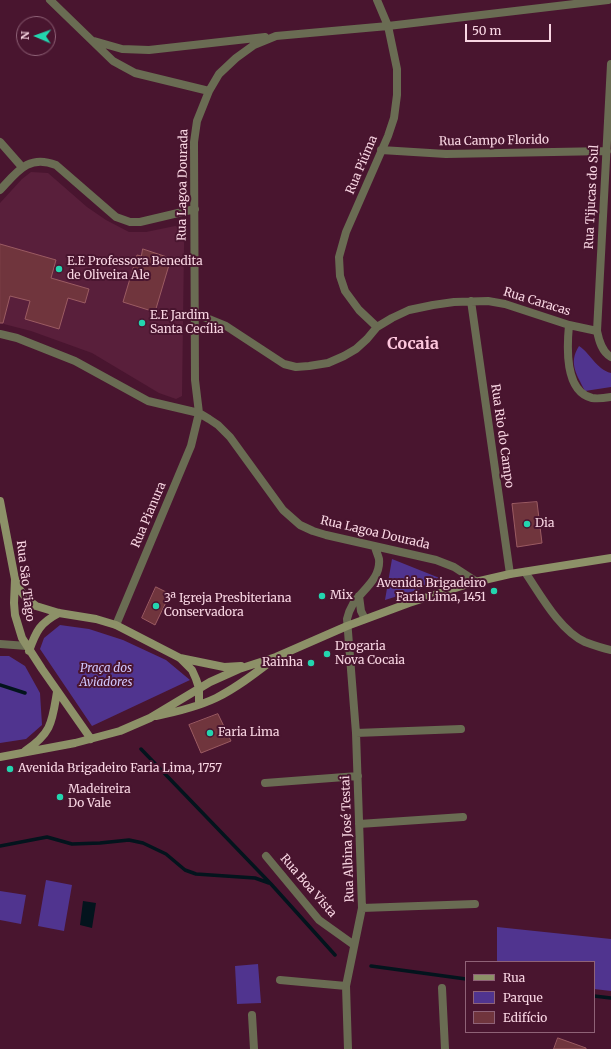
<!DOCTYPE html>
<meta charset="utf-8">
<style>
body{margin:0}
#map{position:relative;width:611px;height:1049px;overflow:hidden;background:#49152f;font-family:Merriweather,serif}
canvas{display:block}
.legend{position:absolute;left:465px;top:961px;width:130px;height:72px;box-sizing:border-box;background:#49152f;border:1px solid #8f6277;margin:0;padding:5px 7px;list-style:none;font-size:12px;color:#f9d6e3}
.legend li{display:flex;align-items:center;gap:8px;height:20px}
.legend b{width:20px;border:1px solid #8f6277}
.north{position:absolute;left:16px;top:16px;width:40px;height:40px;box-sizing:border-box;background:#49152f;border:1px solid #8f6277;border-radius:50%;rotate:272deg;font-size:11px;font-weight:700;line-height:16px;text-align:center;color:#f9d6e3}
.north::after{content:'';display:block;margin:auto;width:14px;height:18px;background:#23d5af;clip-path:polygon(50% 0,100% 100%,50% 72%,0 100%)}
.scale{position:absolute;left:465px;top:24px;width:86px;height:18px;box-sizing:border-box;border:2px solid #f9d6e3;border-top:0;padding-left:5px;font-size:12px;line-height:14px;white-space:nowrap;color:#f9d6e3;-webkit-text-stroke:3px #49152f;paint-order:stroke}
</style>
<div id="map">
<canvas width="611" height="1049"></canvas>
<ul class="legend">
<li><b style="height:5px;background:#8d9168"></b>Rua</li>
<li><b style="height:11px;background:#50348f"></b>Parque</li>
<li><b style="height:11px;background:#70353d"></b>Edifício</li>
</ul>
<div class="north">N</div>
<div class="scale">50 m</div>
</div>
<script>
const ctx = document.querySelector('canvas').getContext('2d');
ctx.lineJoin = 'round';
function paint(path, color) { ctx.fillStyle = color; ctx.fill(path, 'evenodd'); }
function trace(path, color, width, dash) { ctx.strokeStyle = color; ctx.lineWidth = width; ctx.lineCap = dash ? 'butt' : 'round'; ctx.setLineDash(dash || []); ctx.stroke(path); }
function drawText(font, color, halo, rows, align = 'center') {
  ctx.font = font + ' Merriweather,serif'; ctx.lineWidth = 4; ctx.setLineDash([]); ctx.textBaseline = 'middle'; ctx.strokeStyle = halo; ctx.fillStyle = color; for (const [text, x, y, turn = 0] of rows) {
    ctx.save(); ctx.translate(x, y); ctx.rotate((+turn || 0) * Math.PI / 180); ctx.textAlign = isNaN(turn) ? turn : align; if (halo) ctx.strokeText(text, 0, 0); ctx.fillText(text, 0, 0); ctx.restore();
  }
}
const built = new Path2D(`
 M31,172L48,173L87,207L106,220L129,232H146L175,226L182,228L184,233V248L182,396L176,399L159,393L92,353L31,331L0,323V203L22,179Z`);
const green = new Path2D(`
 M579,346C591,354 596,369 611,373V387L585,391C577,375 568,363 579,346Z
 M392,559L442,579L430,586L385,600Z
 M60,625L89,629L123,640L166,660L190,680L92,726L40,649L44,638Z
 M0,656H9L25,666L40,693L42,725L26,739L0,743Z
 M46,880L72,885L64,931L38,926Z
 M0,891L26,895L21,924L0,920Z
 M497,927L611,939V991L594,989V962H497Z
 M258,964L261,1003L237,1004L235,966Z`);
const water = new Path2D(`
 M83,901L96,903L92,928L80,925Z`);
const stream = new Path2D(`
 M0,685L25,693
 M141,749L271,884L335,955
 M0,846L47,837L72,844L100,843L129,840L143,843L166,854L185,870L196,874L255,878L269,883
 M371,966L466,979
 M594,996L611,998`);
const building = new Path2D(`
 M0,244L56,260L51,278L89,289L85,303L68,298L59,329L25,319L30,301L10,296L3,323H0Z
 M143,249L167,257L165,264L169,265L155,312L123,302L137,255L141,256Z
 M537,502L542,543L517,547L512,504Z
 M156,587L170,594L155,625L142,618Z
 M218,714L231,741L201,753L189,725Z
 M558,1038L586,1048V1049H554Z`);
const street = new Path2D(`
 M50,0L113,61L135,73L209,91
 M377,0L388,26L397,69V95L394,118L388,136L346,232L339,257L340,276L345,291L359,310L377,327
 M94,41L122,49L149,50L265,37
 M611,64L597,331C599,341 602,352 611,357
 M0,142L22,167
 M381,150L446,154L607,151
 M0,190C17,172 28,154 56,165L116,217L130,222H140L195,209
 M471,301L510,574
 M194,313L226,326L284,364L296,367L309,366L328,363L344,356L356,349L367,339L377,327L392,318L409,310L433,305L454,302L488,301L505,304L569,325L597,331
 M569,325C567,346 564,391 592,398C598,399 605,398 611,397
 M0,334L17,338L75,361L148,401L199,413L209,419L218,425L230,437L283,510L300,525L313,531L326,535L436,560L454,567L477,582
 M525,572C540,594 560,631 585,642C593,645 602,648 611,650
 M359,596L361,611L365,619
 M116,625L191,446L199,413L195,380L194,142L197,121L209,91L219,74L236,58L254,45L276,36L388,26L608,0
 M0,644L27,646
 M356,733L461,729
 M265,783L358,776
 M359,824L463,817
 M266,856L319,920L354,945
 M362,908L475,904
 M280,980L346,986
 M442,988L445,1049
 M252,1015L254,1049
 M348,1049L346,986L362,908L356,733L347,619C348,614 350,609 353,604C362,590 381,579 379,559C378,555 376,551 375,547`);
const secondary = new Path2D(`
 M0,501L15,579L14,603L15,615L22,638L42,669L91,739
 M15,579L20,590L27,599L36,606L59,613L96,619L116,625L180,658L192,670L196,679L199,688V704
 M29,651C36,631 40,623 59,613
 M180,658L224,667L241,666
 M156,716C176,712 197,707 216,698C236,688 253,675 270,662
 M25,751C52,733 52,722 57,692
 M0,757L75,743L120,731L150,718L210,682L239,669L276,657L347,626L409,603L471,583L510,574L611,558`);
const markers = [
 [59,269,4,"#23d5af"],
 [142,323,4,"#23d5af"],
 [527,524,4,"#23d5af"],
 [494,591,4,"#23d5af"],
 [322,596,4,"#23d5af"],
 [156,606,4,"#23d5af"],
 [327,654,4,"#23d5af"],
 [311,663,4,"#23d5af"],
 [210,733,4,"#23d5af"],
 [10,769,4,"#23d5af"],
 [60,797,4,"#23d5af"]
];
const streetNames = [
 ["Rua Campo Florido",494,141,-1],
 ["Rua Piúma",362,165,-67],
 ["Rua Lagoa Dourada",183,185,-89],
 ["Rua Tijucas do Sul",592,197,-87],
 ["Rua Caracas",537,302,17],
 ["Rua Rio do Campo",502,436,82],
 ["Rua Pianura",149,515,-67],
 ["Rua Lagoa Dourada",375,533,13],
 ["Rua São Tiago",25,581,83],
 ["Rua Albina José Testai",348,839,-92],
 ["Rua Boa Vista",308,886,49]
];
const poiNames = [
 ["E.E Professora Benedita",67,262],
 ["de Oliveira Ale",67,276],
 ["E.E Jardim",150,316],
 ["Santa Cecília",150,330],
 ["Dia",535,524],
 ["Avenida Brigadeiro",486,584,"right"],
 ["Faria Lima, 1451",486,598,"right"],
 ["Mix",330,596],
 ["3ª Igreja Presbiteriana",164,599],
 ["Conservadora",164,613],
 ["Drogaria",335,647],
 ["Nova Cocaia",335,661],
 ["Rainha",303,663,"right"],
 ["Faria Lima",218,733],
 ["Avenida Brigadeiro Faria Lima, 1757",18,769],
 ["Madeireira",68,790],
 ["Do Vale",68,804]
];
const parkNames = [
 ["Praça dos",106,669],
 ["Aviadores",106,683]
];
const districtNames = [
 ["Cocaia",413,344]
];
paint(built, '#591f3b');
paint(green, '#50348f');
paint(water, '#03141d');
trace(stream, '#03141d', 3.5);
paint(building, '#70353d');
trace(building, '#9b5b62', 1);
trace(street, '#6a6c53', 8);
trace(secondary, '#8d9168', 8);
for (const [x, y, r, color] of markers) { const dot = new Path2D(); dot.arc(x, y, r, 0, 2 * Math.PI); ctx.fillStyle = color; ctx.fill(dot); trace(dot, '#49152f', 1.5); }
drawText('12px', '#f9d6e3', '#49152f', streetNames);
drawText('12px', '#f9d6e3', '#49152f', poiNames, 'left');
drawText('italic 12px', '#d0c7fd', '#49152f', parkNames);
drawText('bold 16px', '#fec7dd', '#49152f', districtNames);
</script>
